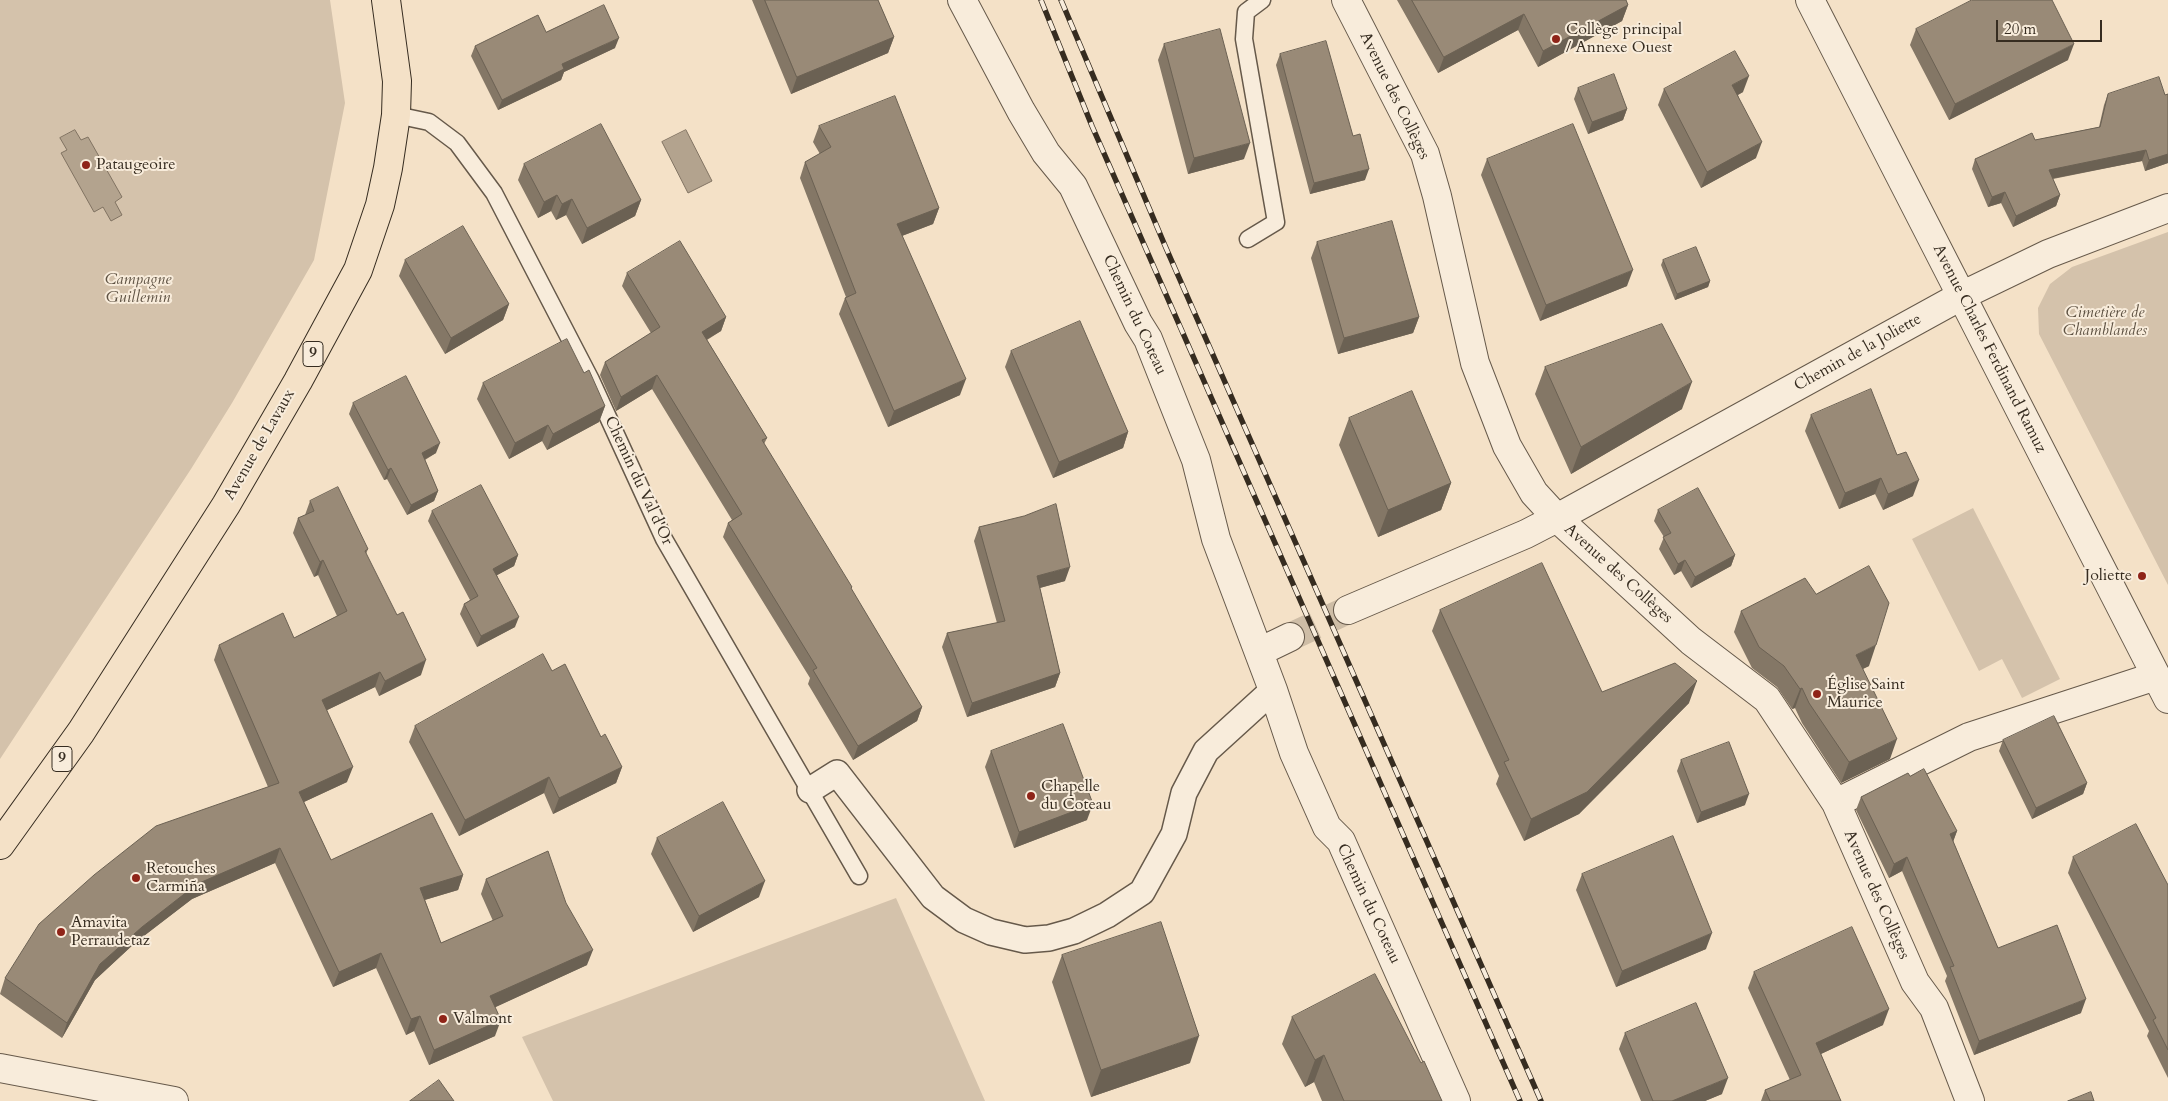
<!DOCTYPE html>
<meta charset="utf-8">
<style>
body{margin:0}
#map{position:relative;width:2168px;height:1101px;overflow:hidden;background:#f4e1c7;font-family:Cardo,serif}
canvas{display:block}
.scale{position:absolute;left:1996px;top:20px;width:106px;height:22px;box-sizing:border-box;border:2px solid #362c20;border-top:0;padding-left:6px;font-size:15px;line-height:18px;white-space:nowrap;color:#362c20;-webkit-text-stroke:4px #f8ecdb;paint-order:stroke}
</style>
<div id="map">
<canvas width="2168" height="1101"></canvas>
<div class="scale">20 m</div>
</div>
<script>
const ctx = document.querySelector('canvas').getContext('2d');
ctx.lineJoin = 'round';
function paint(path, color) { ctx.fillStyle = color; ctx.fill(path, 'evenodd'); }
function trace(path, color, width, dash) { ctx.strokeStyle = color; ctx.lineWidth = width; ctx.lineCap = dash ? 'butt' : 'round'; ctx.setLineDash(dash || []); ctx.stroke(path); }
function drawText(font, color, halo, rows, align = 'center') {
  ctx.font = font + ' Cardo,serif'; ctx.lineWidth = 4; ctx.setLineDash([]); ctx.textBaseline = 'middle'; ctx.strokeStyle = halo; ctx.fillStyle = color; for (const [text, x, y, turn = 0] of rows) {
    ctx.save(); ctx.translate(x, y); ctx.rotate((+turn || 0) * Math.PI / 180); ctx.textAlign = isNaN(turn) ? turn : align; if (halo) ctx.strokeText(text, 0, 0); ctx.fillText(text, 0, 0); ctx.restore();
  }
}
const green = new Path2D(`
 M0,0H330L345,103L314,260L232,403L191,469L0,759Z
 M2168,232V585L2039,334L2038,308L2050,284L2072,267Z
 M1973,508L2060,679L2022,698L2002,659L1979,671L1912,539Z
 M896,898L985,1101H553L522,1037Z`);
const water = new Path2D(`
 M75,130L81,140L88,137L122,197L115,202L122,215L111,221L103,207L94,212L61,153L67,150L60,138Z
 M686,130L712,181L688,193L662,142Z`);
const minorTunnel = new Path2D(`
 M1290,637L1348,610`);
const service = new Path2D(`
 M396,115L429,122L457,143L494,193L591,380L664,539L859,876
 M1248,239L1276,222L1244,39L1246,12L1262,0`);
const pedestrian = new Path2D(`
 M810,790L837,773L933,897L964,920L991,932L1025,940L1049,938L1074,931L1107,915L1142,892L1174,834L1184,793L1206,751L1273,690`);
const minor = new Path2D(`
 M962,0L1021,111L1046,153L1073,186L1138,323L1148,339L1196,460L1216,539L1273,690L1294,753L1327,827L1341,841L1456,1101
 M1346,0L1425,154L1437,196L1475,363L1507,446L1534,493L1557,518L1691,641L1767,699L1836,803L1915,982L1934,1008L1970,1101
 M1348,610L1526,534L1557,518L1961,296
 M1259,652L1290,637
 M1836,803L1969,737L2156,676
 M0,1068L174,1101`);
const tertiary = new Path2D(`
 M1810,0L2168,699
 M1961,296L2048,254L2168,208`);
const primary = new Path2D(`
 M0,845L81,732L226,505L298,381L358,270L380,205L388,168L396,115L397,81L386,0`);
const rail = new Path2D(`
 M1041,0L1092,126L1520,1101
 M1061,0L1166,248L1541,1101`);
const wall = new Path2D(`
 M752,0H878L894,37L888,53L791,94Z
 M1397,0H1626L1628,5L1622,21L1538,67L1518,30L1438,73Z
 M1916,29L2068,60L1949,120L1910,45Z
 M546,32L615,48L564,72L561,80L498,110L471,56L475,46Z
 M1164,44L1244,159L1188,174L1158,60Z
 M1280,54L1365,180L1310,194L1276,65Z
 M1578,88L1627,109L1623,120L1588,134L1574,99Z
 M1664,89L1743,92L1738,95L1756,158L1701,188L1658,105Z
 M2108,94L2165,95L2168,94V163L2145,171L2142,161L2053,179L2060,195L2056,206L2013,227L2001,203L1988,207L1972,169L1975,159L2035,140L2099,127L2104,105Z
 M819,126L939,208L933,224L902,236L960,395L888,427L839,314L845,298L846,297L800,178L805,162L820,154L813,142Z
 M1487,159L1627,286L1540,321L1481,175Z
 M524,164L641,200L635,216L582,244L566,215L556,220L551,211L538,218L518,180Z
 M1317,242L1419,317L1413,333L1338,354L1311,258Z
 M405,260L509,304L503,320L445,354L399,276Z
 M1663,260L1710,281L1708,287L1675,300L1661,265Z
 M627,273L726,317L721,331L707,340L767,438L764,444L922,707L917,721L853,760L808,684L810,678L723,537L728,523L732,520L652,389L616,411L600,375L605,362L651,333L622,286Z
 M1011,351L1128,432L1123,448L1053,478L1005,367Z
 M1545,367L1682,409L1571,474L1535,394Z
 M584,373L605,406L599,422L547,450L542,441L509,459L477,399L483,383Z
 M353,403L436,453L425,460L438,491L434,501L407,515L387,479L384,480L349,414Z
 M1811,415L1913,496L1883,510L1875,494L1839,509L1805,431Z
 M1349,418L1451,483L1441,510L1378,537L1339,445Z
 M310,501L368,549L366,554L421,675L379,696L375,687L327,710L347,782L304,802L331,860L463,875L458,890L425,900L441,943L493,921L481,894L486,879L587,965L495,1007V1036L429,1065L414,1031L406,1035L376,968L333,987L275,863L192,899L136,942L95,980L62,1038L0,994L5,978L268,787L214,660L219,645L294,638L337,616L318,575L314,577L293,533L298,518L305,515Z
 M1658,510L1735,555L1731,566L1691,588L1681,571L1674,575L1659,549L1664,537L1654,521Z
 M432,511L518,555L514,566L497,575L515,627L477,647L460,614L464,604L470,600L428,521Z
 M979,527L1065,581L1040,588L1060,673L1055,687L967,717L942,647L947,633L997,623L974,541Z
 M1816,594L1869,666L1863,669L1890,759L1841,783L1802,723L1795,708L1792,709L1777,687L1752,668L1734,632L1741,611Z
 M1440,610L1602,692L1689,703L1579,814L1524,841L1496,784L1499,776L1432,631Z
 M552,671L601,737L622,767L616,783L553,814L544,793L459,836L409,742L415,726Z
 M2003,740L2087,783L2083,794L2032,819L1999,751Z
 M991,751L1087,820L1014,848L985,767Z
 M1681,760L1745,805L1697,823L1677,771Z
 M1910,776L1957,831L1953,841L1998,948L2081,1013L1974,1055L1945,981L1947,976L1902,871L1889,878L1856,810L1861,797Z
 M657,838L759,897L693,932L651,854Z
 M2073,857L2168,885V1078L2147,1036L2149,1031L2068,873Z
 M1582,874L1706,949L1616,987L1576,890Z
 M1062,955L1190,1063L1091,1097L1052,982Z
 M1754,972L1883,1025L1821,1054L1841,1101H1761L1765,1090L1790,1080L1748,988Z
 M1292,1017L1421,1063L1442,1101H1322L1314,1082L1305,1087L1282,1044Z
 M1625,1033L1722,1094L1705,1101H1641L1619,1049Z`);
const shadedWall = new Path2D(`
 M1628,5L1622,21L1538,67L1543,51Z
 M1524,14L1518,30L1438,73L1444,57Z
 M894,37L888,53L791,94L797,77Z
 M619,38L615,48L564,72L561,80L498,110L502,100L562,64Z
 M2074,44L2068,60L1949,120L1955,104Z
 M1749,76L1743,92L1726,101L1732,85Z
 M1627,109L1623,120L1588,134L1592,122Z
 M1762,142L1756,158L1701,188L1707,172Z
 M1250,143L1244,159L1188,174L1194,158Z
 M2146,150L2142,161L2045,180L2049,170Z
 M2168,154V163L2145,171L2149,160Z
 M1369,169L1365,180L1310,194L1314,183Z
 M2005,192L2001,203L1988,207L1992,197Z
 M557,195L551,211L538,218L544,202Z
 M2060,195L2056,206L2013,227L2016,216Z
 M572,199L566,215L556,220L562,204Z
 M641,200L635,216L582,244L587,228Z
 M939,208L933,224L891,240L897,224Z
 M1633,270L1627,286L1540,321L1546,305Z
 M1710,281L1708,287L1675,300L1677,294Z
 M509,304L503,320L445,354L451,338Z
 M726,317L721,331L697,345L702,332Z
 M1419,317L1413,333L1338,354L1344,338Z
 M657,375L652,389L616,411L621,397Z
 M966,379L960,395L888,427L894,411Z
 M1692,382L1682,409L1571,474L1581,447Z
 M605,406L599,422L547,450L553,434Z
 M548,425L542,441L509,459L515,443Z
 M1128,432L1123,448L1053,478L1059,462Z
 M440,443L436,453L418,463L422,453Z
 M391,468L387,479L384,480L388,470Z
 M1881,478L1875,494L1839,509L1845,493Z
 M1919,480L1913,496L1883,510L1888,494Z
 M1451,483L1441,510L1378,537L1388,510Z
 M438,491L434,501L407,515L411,505Z
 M518,555L514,566L490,579L493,569Z
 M1735,555L1731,566L1691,588L1695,577Z
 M323,560L318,575L314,577L320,562Z
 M1685,560L1681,571L1674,575L1678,564Z
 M1070,567L1065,581L1032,590L1037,576Z
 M519,617L515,627L477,647L481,636Z
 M1876,645L1869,666L1849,675L1856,655Z
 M426,660L421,675L379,696L385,681Z
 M380,672L375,687L317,715L322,700Z
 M1060,673L1055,687L967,717L972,703Z
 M1697,681L1689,703L1579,814L1524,841L1531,819Z
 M1802,688L1795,708L1792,709L1800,689Z
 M922,707L917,721L853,760L858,746Z
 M1897,739L1890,759L1841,783L1849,762Z
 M353,767L347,782L293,807L299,792Z
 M622,767L616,783L553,814L559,798Z
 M549,777L544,793L459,836L465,820Z
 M2087,783L2083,794L2032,819L2036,808Z
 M1749,794L1745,805L1697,823L1701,812Z
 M1093,804L1087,820L1014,848L1019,832Z
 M1957,831L1952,845L1950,834Z
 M280,848L275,863L192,899L136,942L95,980L62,1038L67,1023L100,964L142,927L197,884Z
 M1907,857L1902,871L1889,878L1894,864Z
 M463,875L458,890L414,903L420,888Z
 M765,881L759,897L693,932L699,916Z
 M1712,933L1706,949L1616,987L1622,971Z
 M593,950L587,965L485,1012L490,996Z
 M381,953L376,968L333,987L339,972Z
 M2086,999L2081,1013L1974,1055L1979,1041Z
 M1889,1009L1883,1025L1810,1059L1816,1043Z
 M420,1016L414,1031L406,1035L411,1019Z
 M501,1020L495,1036L429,1065L434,1050Z
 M1199,1036L1190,1063L1091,1097L1101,1070Z
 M1324,1055L1314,1082L1305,1087L1315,1060Z
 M1728,1078L1722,1094L1705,1101H1672Z`);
const building = new Path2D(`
 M765,0H878L894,37L797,77Z
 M1412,0H1626L1628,5L1543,51L1524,14L1444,57Z
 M1972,0H2052L2074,44L1955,104L1916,29Z
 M604,5L619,38L562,64L564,69L502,100L475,46L538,15L546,32Z
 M1220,29L1250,143L1194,158L1164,44Z
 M1326,41L1353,136L1360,134L1369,169L1314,183L1280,54Z
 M1735,51L1749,76L1732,85L1762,142L1707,172L1664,89Z
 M1614,74L1627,109L1592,122L1578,88Z
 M2159,77L2165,95L2168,94V154L2149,160L2146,150L2049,170L2060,195L2016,216L2005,192L1992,197L1975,159L2032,133L2035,140L2100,127L2108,94Z
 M895,96L939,208L897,224L966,379L894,411L845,298L856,293L805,162L831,147L819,126Z
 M601,124L641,200L587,228L572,199L562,204L557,195L544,202L524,164Z
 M1573,124L1633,270L1546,305L1487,159Z
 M1392,221L1419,317L1344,338L1317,242Z
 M463,226L509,304L451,338L405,260Z
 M680,241L726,317L702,332L767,438L762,440L852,587L851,588L922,707L858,746L813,670L817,668L728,523L742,514L657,375L621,397L605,362L660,327L627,273Z
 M1696,247L1710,281L1677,294L1663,260Z
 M1080,321L1128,432L1059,462L1011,351Z
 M1662,324L1692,382L1581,447L1545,367Z
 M567,339L584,373L589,370L605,406L553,434L548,425L515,443L483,383Z
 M406,376L440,443L422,453L438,491L411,505L391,468L388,470L353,403Z
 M1871,389L1897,455L1906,452L1919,480L1888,494L1881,478L1845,493L1811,415Z
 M1412,391L1451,483L1388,510L1349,418Z
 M481,485L518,555L493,569L519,617L481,636L464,604L478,596L432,511Z
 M338,487L368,549L365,551L397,615L403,612L426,660L385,681L380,672L322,700L353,767L299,792L331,860L432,813L463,875L420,888L441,943L503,916L486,879L548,851L566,903L593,950L490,996L501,1020L434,1050L420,1016L411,1019L381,953L339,972L280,848L197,884L142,927L100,964L67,1023L5,978L39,924L94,875L156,826L279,783L219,645L283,613L294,638L347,611L323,560L320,562L298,518L314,511L310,501Z
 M1698,488L1735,555L1695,577L1685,560L1678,564L1663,537L1671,533L1658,510Z
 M1056,504L1070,567L1037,576L1060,673L972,703L947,633L1005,621L979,527L1024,516Z
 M1542,563L1602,692L1675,663L1697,681L1587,792L1531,819L1504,762L1509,760L1440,610Z
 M1869,566L1889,603L1876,645L1856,655L1897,739L1849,762L1809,703L1802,688L1800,689L1784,666L1759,647L1741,611L1805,578L1816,594Z
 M543,654L552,671L565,664L601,737L605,734L622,767L559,798L549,777L465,820L415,726Z
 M2054,716L2087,783L2036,808L2003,740Z
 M1063,724L1093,804L1019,832L991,751Z
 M1729,742L1749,794L1701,812L1681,760Z
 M1924,769L1957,831L1950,834L1998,948L2057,925L2086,999L1979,1041L1950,967L1954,966L1907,857L1894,864L1861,797L1908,773L1910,776Z
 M723,802L765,881L699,916L657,838Z
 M2136,824L2168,885V1050L2153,1020L2156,1018L2073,857Z
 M1673,836L1712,933L1622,971L1582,874Z
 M1161,922L1199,1036L1101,1070L1062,955Z
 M1852,927L1889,1009L1816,1043L1841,1101H1770L1765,1090L1801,1075L1754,972Z
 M1375,974L1421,1063L1424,1061L1442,1101H1344L1324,1055L1315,1060L1292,1017Z
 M1696,1003L1728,1078L1672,1101H1653L1625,1033Z
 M439,1080L454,1101H410Z
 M2091,1092L2094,1101H2068Z`);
const markers = [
 [1556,39,5,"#8f2418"],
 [86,165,5,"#8f2418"],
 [2142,576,5,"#8f2418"],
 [1817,694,5,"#8f2418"],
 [1031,796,5,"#8f2418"],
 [136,878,5,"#8f2418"],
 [61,932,5,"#8f2418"],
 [443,1019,5,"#8f2418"]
];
const shields = [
 [313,354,20],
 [62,759,20]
];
const shieldNames = [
 ["9",313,354],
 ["9",62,759]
];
const poiNames = [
 ["Collège principal",1566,30],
 ["/ Annexe Ouest",1566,48],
 ["Pataugeoire",96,165],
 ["Joliette",2132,576,"right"],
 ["Église Saint",1827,685],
 ["Maurice",1827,703],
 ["Chapelle",1041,787],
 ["du Coteau",1041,805],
 ["Retouches",146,869],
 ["Carmiña",146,887],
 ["Amavita",71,923],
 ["Perraudetaz",71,941],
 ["Valmont",453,1019]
];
const streetNames = [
 ["Avenue des Collèges",1394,96,64],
 ["Chemin du Coteau",1134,315,65],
 ["Avenue Charles Ferdinand Ramuz",1989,349,63],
 ["Chemin de la Joliette",1858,353,-29],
 ["Avenue de Lavaux",260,445,-60],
 ["Chemin du Val d'Or",638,481,65],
 ["Avenue des Collèges",1618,574,42],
 ["Avenue des Collèges",1876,895,66],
 ["Chemin du Coteau",1368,904,65]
];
const parkNames = [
 ["Campagne",138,280],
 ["Guillemin",138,298],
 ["Cimetière de",2105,313],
 ["Chamblandes",2105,331]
];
paint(green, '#d4c2ab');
paint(water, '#b3a38e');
trace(water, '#817362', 1);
trace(minorTunnel, '#cebda6', 28, [28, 14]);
trace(service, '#66594a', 19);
trace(pedestrian, '#66594a', 28);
trace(minor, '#66594a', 30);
trace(tertiary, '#66594a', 30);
trace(primary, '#362c20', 30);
trace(service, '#f8ecdb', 16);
trace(pedestrian, '#f8ecdb', 25);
trace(minor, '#f8ecdb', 28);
trace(tertiary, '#f8ecdb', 28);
trace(primary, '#f4e1c7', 28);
trace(rail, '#362c20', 5.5);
trace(rail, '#f8ecdb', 4, [11]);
paint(wall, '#847766');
paint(shadedWall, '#6b6153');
paint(building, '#998a77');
trace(building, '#6b6153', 1);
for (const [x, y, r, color] of markers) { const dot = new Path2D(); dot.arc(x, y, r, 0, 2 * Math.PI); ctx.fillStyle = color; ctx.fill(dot); trace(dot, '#f8ecdb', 2); }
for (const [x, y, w] of shields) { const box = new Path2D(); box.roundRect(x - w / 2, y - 12.5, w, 25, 4); ctx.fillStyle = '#f8ecdb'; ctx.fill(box); trace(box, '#362c20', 1); }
drawText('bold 15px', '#362c20', null, shieldNames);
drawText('16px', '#362c20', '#f8ecdb', poiNames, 'left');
drawText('16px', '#362c20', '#f8ecdb', streetNames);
drawText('italic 16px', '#5e5243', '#f8ecdb', parkNames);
</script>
